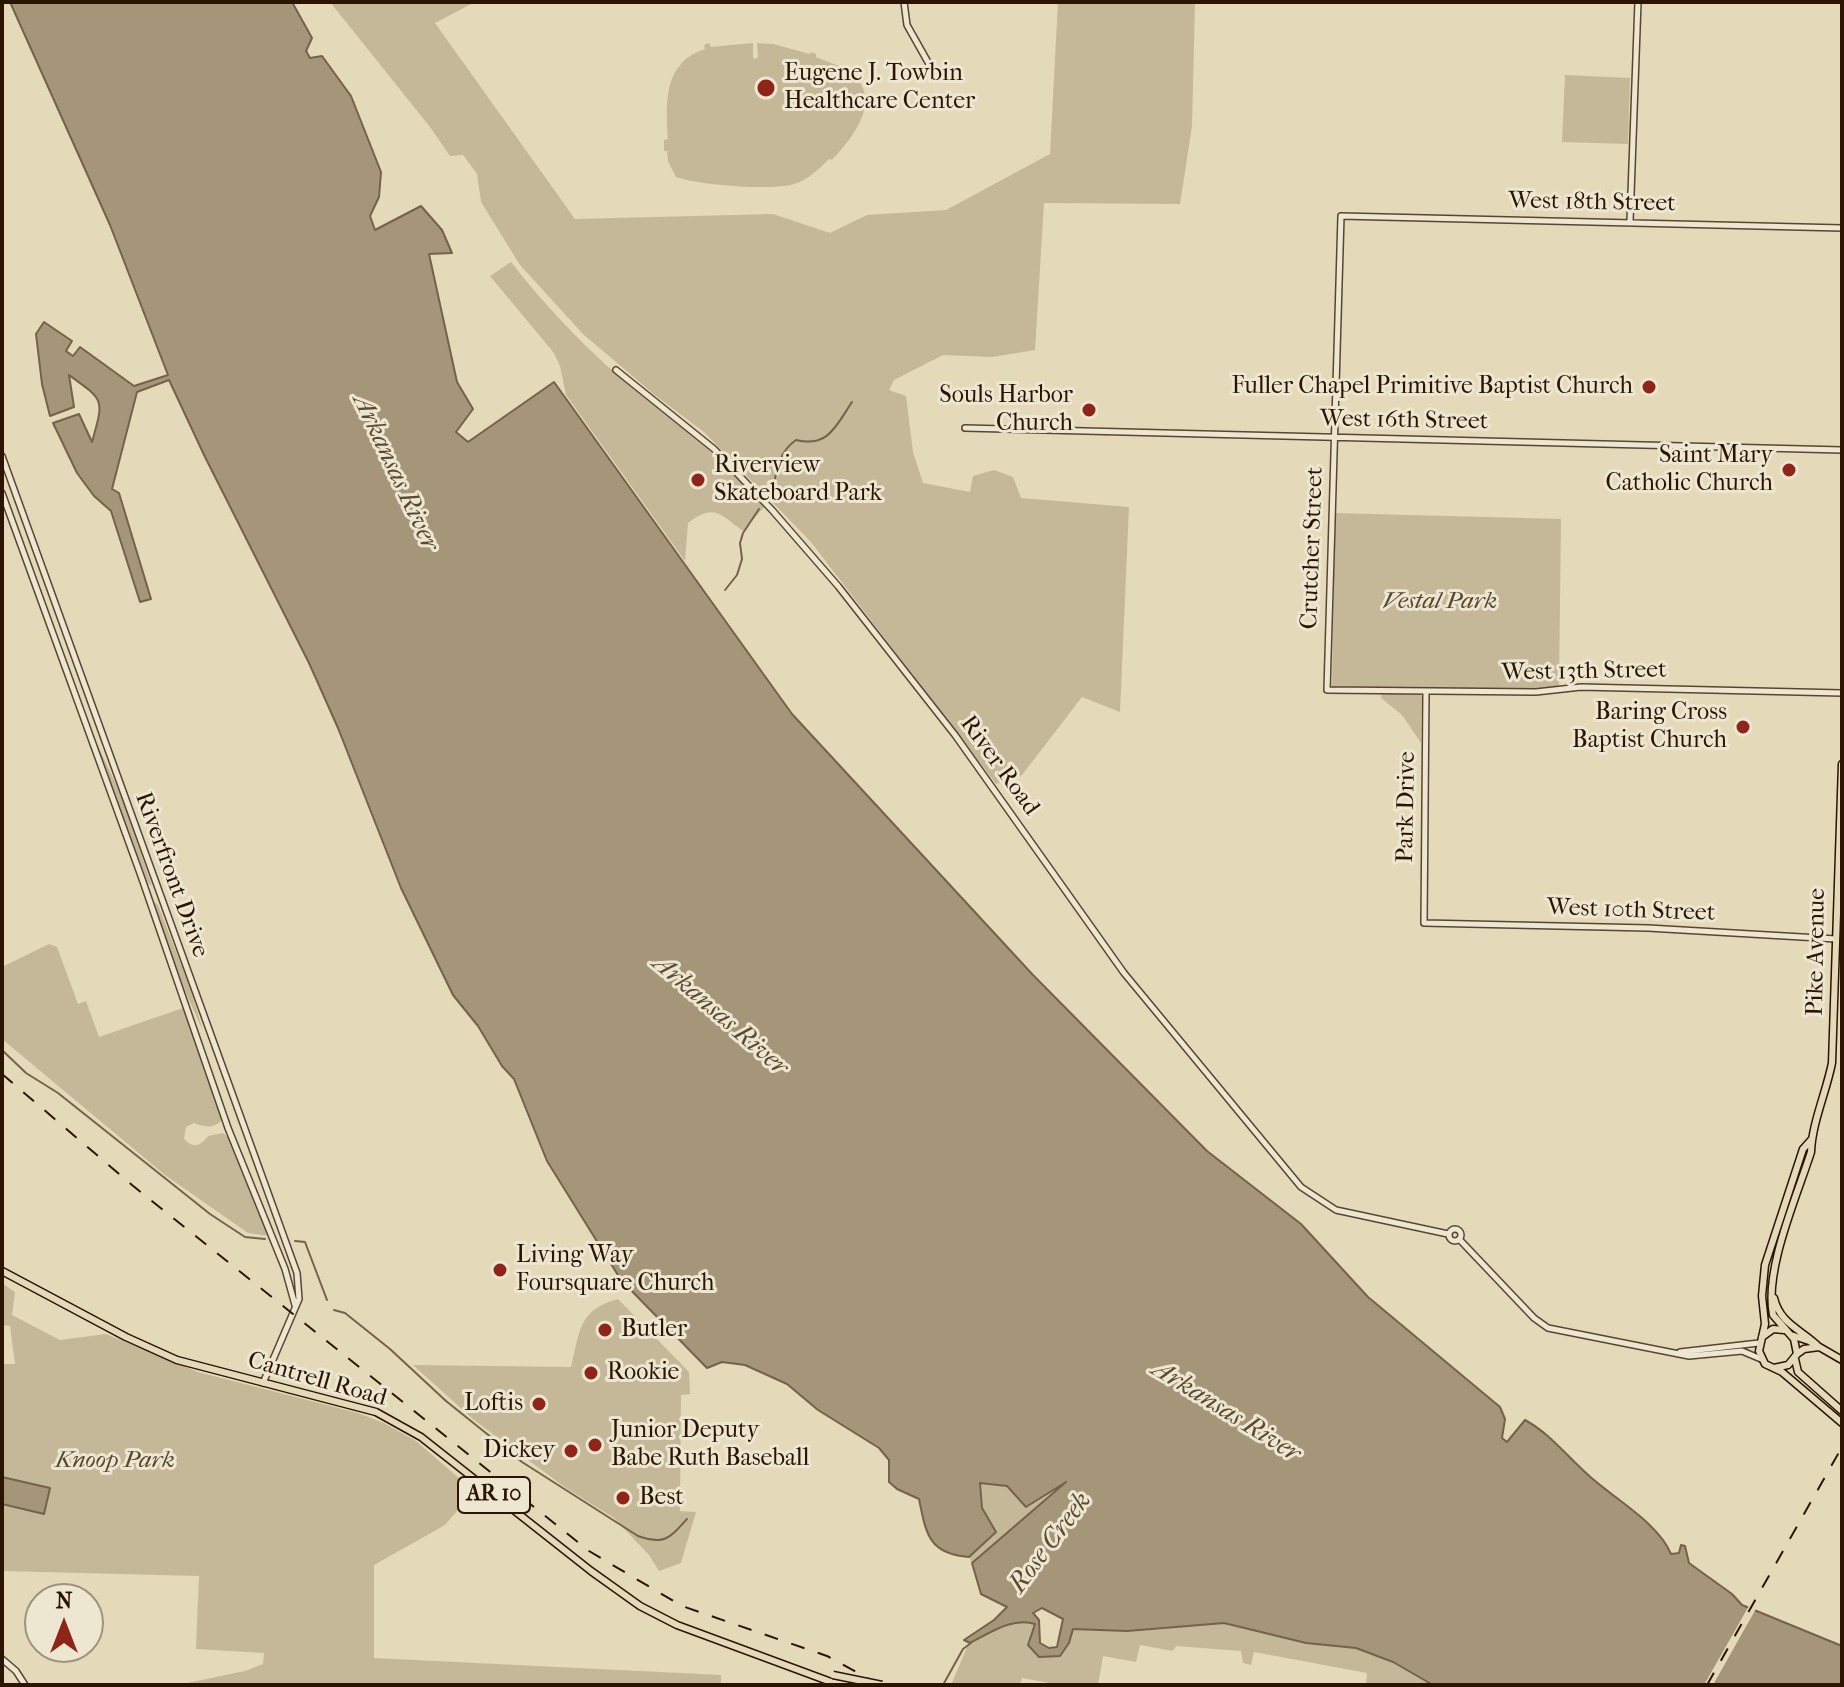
<!DOCTYPE html>
<style>
body{margin:0}
#map{position:relative;width:1844px;height:1687px;overflow:hidden;background:#e4d9b8;font-family:"IM FELL French Canon",serif}
canvas{display:block}
.frame{position:absolute;inset:0;border:4px solid #2b1502;pointer-events:none}
.north{position:absolute;left:24px;top:1583px;width:80px;height:80px;box-sizing:border-box;background:#ede6d1;border:2px solid #9f927e;border-radius:50%;rotate:0deg;font-size:22px;font-weight:700;line-height:32px;text-align:center;color:#2b1502}
.north::after{content:'';display:block;margin:auto;width:28px;height:36px;background:#8f2418;clip-path:polygon(50% 0,100% 100%,50% 72%,0 100%)}
</style>
<div id="map">
<canvas width="1844" height="1687"></canvas>
<div class="frame"></div>
<div class="north">N</div>
</div>
<script>
const ctx = document.querySelector('canvas').getContext('2d');
ctx.lineJoin = 'round';
function paint(path, color) { ctx.fillStyle = color; ctx.fill(path, 'evenodd'); }
function trace(path, color, width, dash) { ctx.strokeStyle = color; ctx.lineWidth = width; ctx.lineCap = dash ? 'butt' : 'round'; ctx.setLineDash(dash || []); ctx.stroke(path); }
function drawText(font, color, halo, rows, align = 'center') {
  ctx.font = font + ' "IM FELL French Canon",serif'; ctx.lineWidth = 6; ctx.setLineDash([]); ctx.textBaseline = 'middle'; ctx.strokeStyle = halo; ctx.fillStyle = color; for (const [text, x, y, turn = 0] of rows) {
    ctx.save(); ctx.translate(x, y); ctx.rotate((+turn || 0) * Math.PI / 180); ctx.textAlign = isNaN(turn) ? turn : align; if (halo) ctx.strokeText(text, 0, 0); ctx.fillText(text, 0, 0); ctx.restore();
  }
}
const green = new Path2D(`
 M330,2H475L435,23L575,219L773,214L830,233L867,215L946,210L1050,154L1058,2H1195L1192,126L1180,204L1044,203L1035,350L992,357L943,355L894,380L889,390L906,396L913,452L923,483L970,492L973,476L994,470L1013,477L1021,498L1129,507L1120,712L1082,697L1022,775L996,784L811,542L704,432L656,396L583,334L520,265L481,202L477,174L463,155L450,156L430,127Z
 M709,43L711,47L753,43V57L755,59L758,57L757,43L773,44L810,54L811,52L816,54V57C830,63 842,66 852,74C884,100 851,140 832,160L829,159C819,169 808,180 794,184C771,191 698,185 676,177L668,161L667,151H664V140L668,139C666,102 663,63 705,49L704,45Z
 M1565,75L1630,78L1628,144L1562,142Z
 M511,262C549,311 593,356 641,395C686,431 727,461 764,507L743,531C720,514 714,503 688,523L685,561L566,395L560,366L554,353L490,276Z
 M1335,513L1561,519L1559,686L1534,689L1332,687Z
 M1382,694H1419L1422,696L1421,743L1402,715L1381,698Z
 M98,746L121,795L152,886L148,883L98,751Z
 M153,901L158,905L191,990L203,1031L177,973Z
 M49,944L57,947L78,1004L86,1001L99,1037L183,1008L222,1117L221,1121C212,1129 205,1127 194,1123L186,1127L184,1139C193,1149 201,1146 208,1136L223,1133L230,1139L270,1236L248,1233L165,1175L2,1039V967Z
 M2,1283L15,1292L12,1315L60,1340L106,1334L198,1372L358,1413L384,1423L416,1441L474,1491L445,1525L374,1565V1658L721,1675V1685H177L245,1671L263,1664L264,1653L196,1649L199,1576L2,1571V1364H15L10,1326L2,1325Z
 M618,1299L689,1372L690,1394L681,1395L680,1511L696,1512L681,1563L659,1571L649,1555L614,1518L566,1488L474,1420L413,1365L571,1367C580,1333 577,1310 618,1299Z
 M1069,1480L1057,1493L972,1563L969,1557L996,1532L982,1508L979,1483L1007,1486L1019,1501Z
 M1024,1620L1035,1623L1029,1645L1040,1657L1069,1643L1072,1629L1127,1631L1224,1623L1306,1643L1356,1648L1387,1660L1436,1685H1366L1367,1673L1254,1652L1251,1665L1243,1663L1241,1651L1176,1646L1173,1651L1140,1645L1136,1662L1103,1656L1098,1685H1060L1022,1678L1020,1685H951L968,1645L996,1630Z`);
const water = new Path2D(`
 M10,2H292L312,38L306,51L310,58L322,56L351,96L381,172L379,197L370,216L375,230L421,206L442,230L452,253L429,254L457,382L473,409L456,432L468,442L554,382L792,714L1033,975L1207,1151L1301,1224L1368,1297L1500,1407L1505,1419L1502,1438L1507,1442L1525,1420C1549,1433 1566,1455 1586,1473C1611,1497 1658,1522 1671,1554L1679,1553L1681,1545L1685,1546L1689,1563L1732,1594L1742,1605L1842,1646V1685H1433L1393,1662L1356,1648L1306,1643L1224,1623L1127,1631L1073,1629L1069,1643L1060,1656L1039,1657L1028,1645L1035,1624C1012,1617 990,1633 970,1643L964,1640L994,1620L1007,1607L981,1594L972,1563L1066,1482L1026,1507L1007,1486L980,1483L982,1508L996,1532L969,1557C928,1554 926,1533 919,1499L897,1489L889,1482V1460L879,1448L818,1410L787,1384L745,1365L722,1362L707,1368L621,1280L547,1161L514,1079L502,1066L478,1026L453,995L401,888L338,728L309,663L205,457L169,380L137,392L112,489L119,493L151,599L140,602L111,511L94,496L77,473L53,423L79,414L92,442C104,399 105,401 69,375L74,407L50,416L42,384L36,334L44,322L72,341L66,351L73,356L80,347L134,386L168,375L110,225ZM1042,1608L1063,1619L1057,1647L1049,1648L1040,1643L1039,1620L1033,1613Z
 M2,1477L50,1488L44,1514L2,1504Z`);
const pier = new Path2D(`
 M1750,1604L1757,1607L1713,1685H1704Z`);
const stream = new Path2D(`
 M769,497L772,495C776,474 777,453 796,440C828,448 836,426 852,402
 M725,590L737,575L742,559L740,543L743,533L759,509
 M2,1050L26,1073L58,1093L210,1214L245,1237L265,1239
 M295,1241L305,1242L327,1300
 M334,1310L345,1313L390,1349L446,1401L522,1462L638,1536C664,1545 669,1539 687,1519
 M943,1685L963,1649L971,1643`);
const minor = new Path2D(`
 M904,2L907,25L929,64V70
 M1630,221L1638,2
 M1842,228L1341,216L1327,690L1536,692L1581,687L1842,693
 M616,370L714,449L772,510L838,586L955,735L1124,973L1301,1187L1336,1210L1448,1234
 M965,428L1842,450
 M2,456L297,1273L299,1299L263,1383
 M2,493L141,876L228,1128L285,1269L295,1305
 M1426,691L1424,923L1648,928L1836,939
 M1449 1235a6 6 0 1 1 12 0a6 6 0 1 1-12 0Z
 M1459,1239L1534,1318L1548,1328L1689,1356L1742,1351L1761,1359
 M1680,1352L1759,1343
 M2,1659L16,1671L25,1685`);
const major = new Path2D(`
 M1812,1139L1803,1149L1765,1265L1762,1296L1765,1324L1759,1351L1765,1364L1782,1372L1842,1423
 M2,1271L126,1337L177,1360L376,1412L421,1437L591,1571L640,1606L677,1625L831,1682L847,1685
 M1774,1298C1780,1324 1802,1330 1819,1347
 M1791,1335L1809,1341L1842,1360
 M1762,1337L1773,1329L1784,1330
 M1797,1354L1804,1349L1819,1347
 M1795,1359L1798,1372L1842,1411
 M1774,1368L1788,1365L1797,1354L1794,1339L1773,1315C1764,1270 1797,1196 1811,1152C1812,1123 1826,1093 1832,1063L1842,764`);
const rail = new Path2D(`
 M2,1074L132,1185L589,1551L682,1606L827,1656L880,1685
 M1707,1685L1842,1447`);
const majorBridge = new Path2D(`
 M833,1675L882,1685`);
const markers = [
 [766,88,10,"#8f2418"],
 [1649,387,8,"#8f2418"],
 [1089,410,8,"#8f2418"],
 [1789,470,8,"#8f2418"],
 [698,480,8,"#8f2418"],
 [1743,727,8,"#8f2418"],
 [500,1270,8,"#8f2418"],
 [605,1330,8,"#8f2418"],
 [591,1373,8,"#8f2418"],
 [539,1404,8,"#8f2418"],
 [595,1445,8,"#8f2418"],
 [571,1451,8,"#8f2418"],
 [623,1498,8,"#8f2418"]
];
const shields = [
 [494,1495,72]
];
const shieldNames = [
 ["AR 10",494,1495]
];
const poiNames = [
 ["Eugene J. Towbin",784,74],
 ["Healthcare Center",784,102],
 ["Fuller Chapel Primitive Baptist Church",1633,387,"right"],
 ["Souls Harbor",1073,396,"right"],
 ["Church",1073,424,"right"],
 ["Saint Mary",1773,456,"right"],
 ["Catholic Church",1773,484,"right"],
 ["Riverview",714,466],
 ["Skateboard Park",714,494],
 ["Baring Cross",1727,713,"right"],
 ["Baptist Church",1727,741,"right"],
 ["Living Way",516,1256],
 ["Foursquare Church",516,1284],
 ["Butler",621,1330],
 ["Rookie",607,1373],
 ["Loftis",523,1404,"right"],
 ["Junior Deputy",611,1431],
 ["Babe Ruth Baseball",611,1459],
 ["Dickey",555,1451,"right"],
 ["Best",639,1498]
];
const streetNames = [
 ["West 18th Street",1592,203,1],
 ["West 16th Street",1404,421,1],
 ["Crutcher Street",1313,548,-88],
 ["West 13th Street",1584,672,-1],
 ["River Road",999,766,54],
 ["Park Drive",1407,807,-89],
 ["Riverfront Drive",171,875,70],
 ["West 10th Street",1631,911,2],
 ["Pike Avenue",1817,952,-89],
 ["Cantrell Road",317,1380,16]
];
const parkNames = [
 ["Vestal Park",1440,602],
 ["Knoop Park",115,1461]
];
const waterNames = [
 ["Arkansas River",395,473,65],
 ["Arkansas River",720,1016,41],
 ["Arkansas River",1226,1412,32],
 ["Rose Creek",1051,1543,-53]
];
paint(green, '#c5b899');
paint(water, '#a5967a');
trace(water, '#74624a', 2);
paint(pier, '#e4d9b8');
trace(stream, '#74624a', 2);
trace(minor, '#594630', 8);
trace(major, '#2b1502', 9);
trace(minor, '#ede6d1', 5);
trace(major, '#e4d9b8', 6);
trace(rail, '#2b1502', 2, [14, 14]);
trace(majorBridge, '#2b1502', 9, []);
trace(majorBridge, '#e4d9b8', 6);
for (const [x, y, r, color] of markers) { const dot = new Path2D(); dot.arc(x, y, r, 0, 2 * Math.PI); ctx.fillStyle = color; ctx.fill(dot); trace(dot, '#ede6d1', 3); }
for (const [x, y, w] of shields) { const box = new Path2D(); box.roundRect(x - w / 2, y - 18, w, 36, 6); ctx.fillStyle = '#ede6d1'; ctx.fill(box); trace(box, '#2b1502', 2); }
drawText('bold 22px', '#2b1502', null, shieldNames);
drawText('24px', '#2b1502', '#ede6d1', poiNames, 'left');
drawText('24px', '#2b1502', '#ede6d1', streetNames);
drawText('italic 24px', '#59462f', '#ede6d1', parkNames);
drawText('italic 26px', '#5c4932', '#ede6d1', waterNames);
</script>
